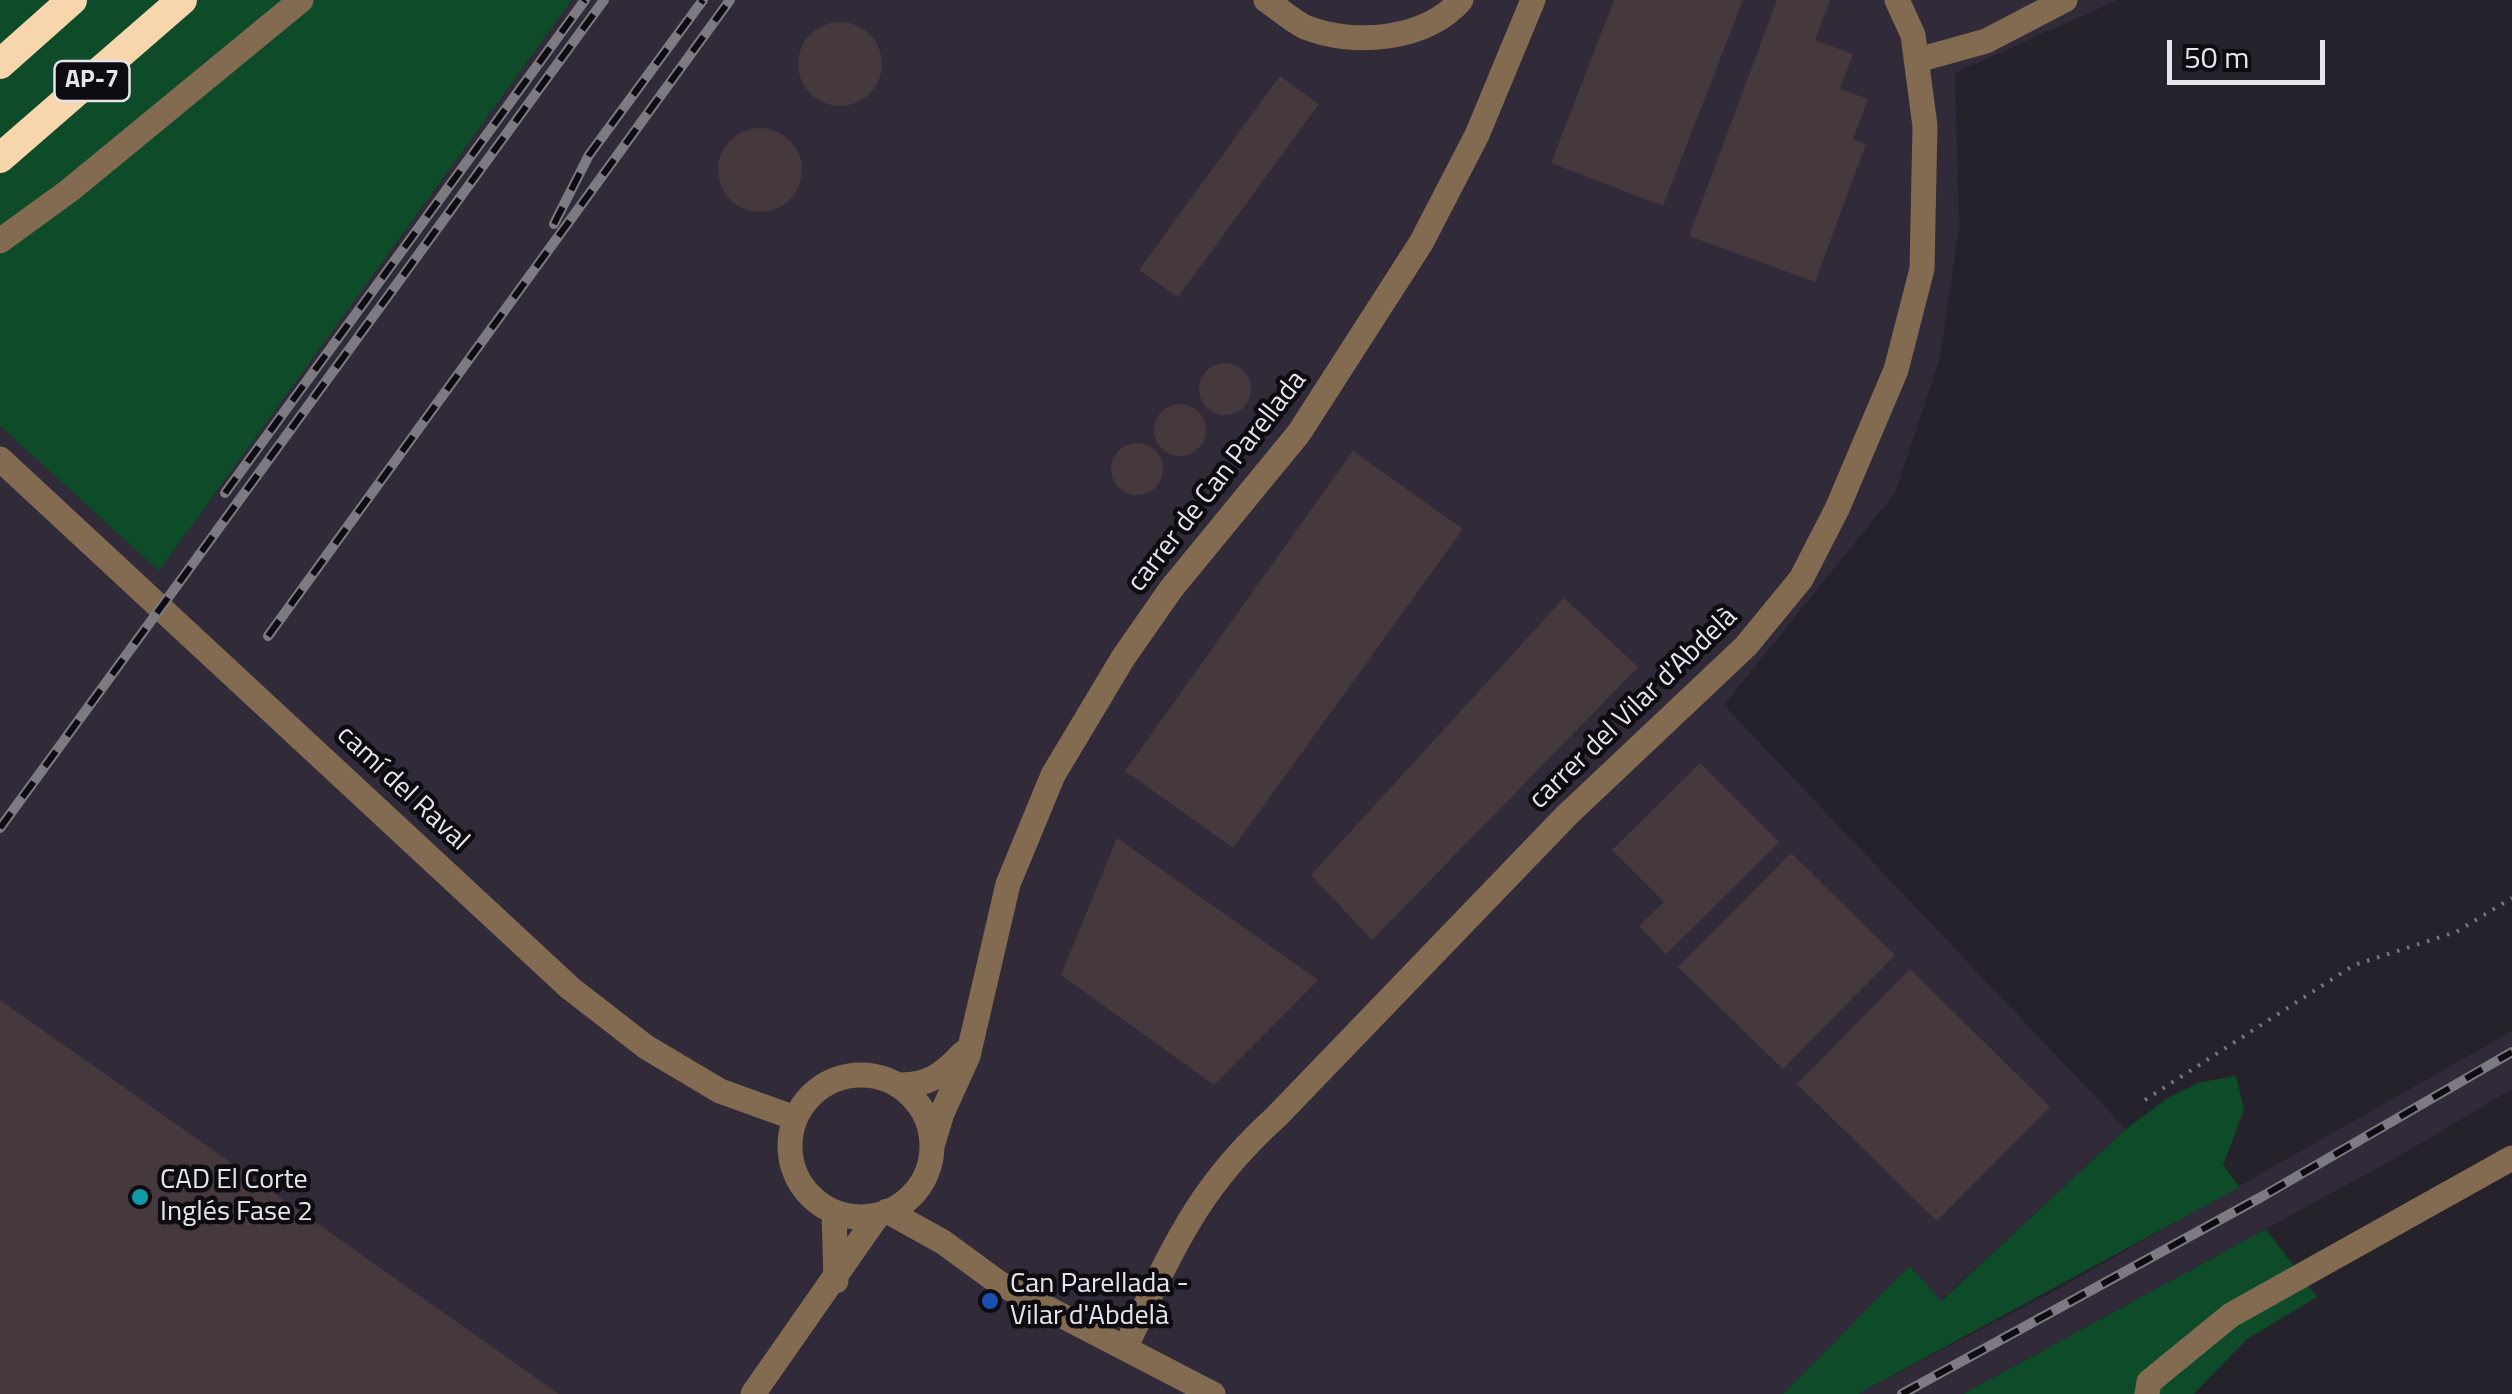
<!DOCTYPE html>
<meta charset="utf-8">
<style>
body{margin:0}
#map{position:relative;width:2512px;height:1394px;overflow:hidden;background:#25222b;font-family:"Titillium Web",sans-serif}
canvas{display:block}
.scale{position:absolute;left:2167px;top:40px;width:158px;height:45px;box-sizing:border-box;border:5px solid #e7e5eb;border-top:0;padding-left:12px;font-size:30px;line-height:35px;white-space:nowrap;color:#e7e5eb;-webkit-text-stroke:8px #0e0c10;paint-order:stroke}
</style>
<div id="map">
<canvas width="2512" height="1394"></canvas>
<div class="scale">50 m</div>
</div>
<script>
const ctx = document.querySelector('canvas').getContext('2d');
ctx.lineJoin = 'round';
function paint(path, color) { ctx.fillStyle = color; ctx.fill(path, 'evenodd'); }
function trace(path, color, width, dash) { ctx.strokeStyle = color; ctx.lineWidth = width; ctx.lineCap = dash ? 'butt' : 'round'; ctx.setLineDash(dash || []); ctx.stroke(path); }
function drawText(font, color, halo, rows, align = 'center') {
  ctx.font = font + ' "Titillium Web",sans-serif'; ctx.lineWidth = 9; ctx.setLineDash([]); ctx.textBaseline = 'middle'; ctx.strokeStyle = halo; ctx.fillStyle = color; for (const [text, x, y, turn = 0] of rows) {
    ctx.save(); ctx.translate(x, y); ctx.rotate((+turn || 0) * Math.PI / 180); ctx.textAlign = isNaN(turn) ? turn : align; if (halo) ctx.strokeText(text, 0, 0); ctx.fillText(text, 0, 0); ctx.restore();
  }
}
const built = new Path2D(`
 M572,0H2118L1955,73L1959,228L1940,358L1895,493L1724,705L2126,1129L1940,1301L1910,1266L1783,1394H0V426L159,571Z
 M2512,1031V1089L2396,1158L1963,1394H1858L2051,1293Z`);
const green = new Path2D(`
 M0,0H572L159,571L0,426Z
 M2236,1076L2244,1110L2223,1165L2240,1187L1858,1394H1783L1910,1266L1941,1301L2126,1129L2169,1097L2201,1082Z
 M2266,1229L2317,1297L2247,1339L2194,1394H1963Z`);
const building = new Path2D(`
 M1614,0H1743L1663,206L1551,163Z
 M1777,0H1830L1815,40L1853,54L1840,89L1868,99L1853,139L1866,144L1815,282L1689,236Z
 M798 64a42 42 0 1 1 84 0a42 42 0 1 1-84 0Z
 M1280,76L1319,104L1178,297L1139,270Z
 M718 170a42 42 0 1 1 84 0a42 42 0 1 1-84 0Z
 M1199 389a26 26 0 1 1 52 0a26 26 0 1 1-52 0Z
 M1154 430a26 26 0 1 1 52 0a26 26 0 1 1-52 0Z
 M1111 469a26 26 0 1 1 52 0a26 26 0 1 1-52 0Z
 M1353,451L1463,529L1233,848L1125,771Z
 M1564,598L1638,667L1372,940L1311,875Z
 M1700,763L1779,842L1666,954L1639,926L1664,902L1612,850Z
 M1117,838L1318,980L1214,1085L1061,975Z
 M1791,853L1895,955L1783,1069L1678,967Z
 M1910,969L2050,1107L1937,1221L1797,1084Z
 M0,1000L559,1394H0Z`);
const path = new Path2D(`
 M2145,1100L2354,965L2456,932L2512,898`);
const minor = new Path2D(`
 M1266,0C1278,8 1292,21 1305,27C1354,47 1426,40 1461,0
 M1918,60L1986,41L2065,0
 M0,241L70,190L301,0
 M0,459L570,988L646,1047L720,1091L795,1118
 M790 1146a71 71 0 1 1 142 0a71 71 0 1 1-142 0Z
 M898,1085C927,1086 943,1075 963,1053
 M932,1146L942,1113L968,1056L1008,884L1053,775L1123,658L1171,589L1299,433L1421,243L1477,135L1533,0
 M887,1211L943,1242L999,1283L1213,1394
 M834,1212L836,1281
 M1126,1346C1172,1251 1196,1189 1276,1117L1567,815L1746,646L1801,579L1837,509L1896,370L1922,269L1925,126L1913,35L1897,0
 M753,1394L878,1215
 M2147,1394L2149,1382L2231,1315L2512,1158`);
const highway = new Path2D(`
 M0,64L72,0
 M0,158L182,0`);
const rail = new Path2D(`
 M554,224L589,155L703,0
 M225,493L585,0
 M268,636L730,0
 M0,828L604,0
 M1902,1394L2263,1196L2512,1052`);
const markers = [
 [140,1197,10,"#0f9aa8"],
 [990,1301,10,"#1a4fb4"]
];
const shields = [
 [92,81,75]
];
const shieldNames = [
 ["AP-7",92,81]
];
const streetNames = [
 ["carrer de Can Parellada",1218,482,-52],
 ["carrer del Vilar d'Abdelà",1634,709,-44],
 ["camí del Raval",402,789,43]
];
const poiNames = [
 ["CAD El Corte",160,1181],
 ["Inglés Fase 2",160,1213],
 ["Can Parellada -",1010,1285],
 ["Vilar d'Abdelà",1010,1317]
];
paint(built, '#302a39');
paint(green, '#0e4b28');
paint(building, '#45393d');
trace(path, '#78757d', 4, [2.5, 8]);
trace(minor, '#826b51', 25);
trace(highway, '#f7d5ad', 30);
trace(rail, '#7d7a82', 10);
trace(rail, '#0e0c10', 6, [19]);
for (const [x, y, r, color] of markers) { const dot = new Path2D(); dot.arc(x, y, r, 0, 2 * Math.PI); ctx.fillStyle = color; ctx.fill(dot); trace(dot, '#0e0c10', 4); }
for (const [x, y, w] of shields) { const box = new Path2D(); box.roundRect(x - w / 2, y - 20, w, 40, 8); ctx.fillStyle = '#0e0c10'; ctx.fill(box); trace(box, '#e7e5eb', 2.5); }
drawText('bold 25px', '#e7e5eb', null, shieldNames);
drawText('28px', '#e7e5eb', '#0e0c10', streetNames);
drawText('28px', '#e7e5eb', '#0e0c10', poiNames, 'left');
</script>
